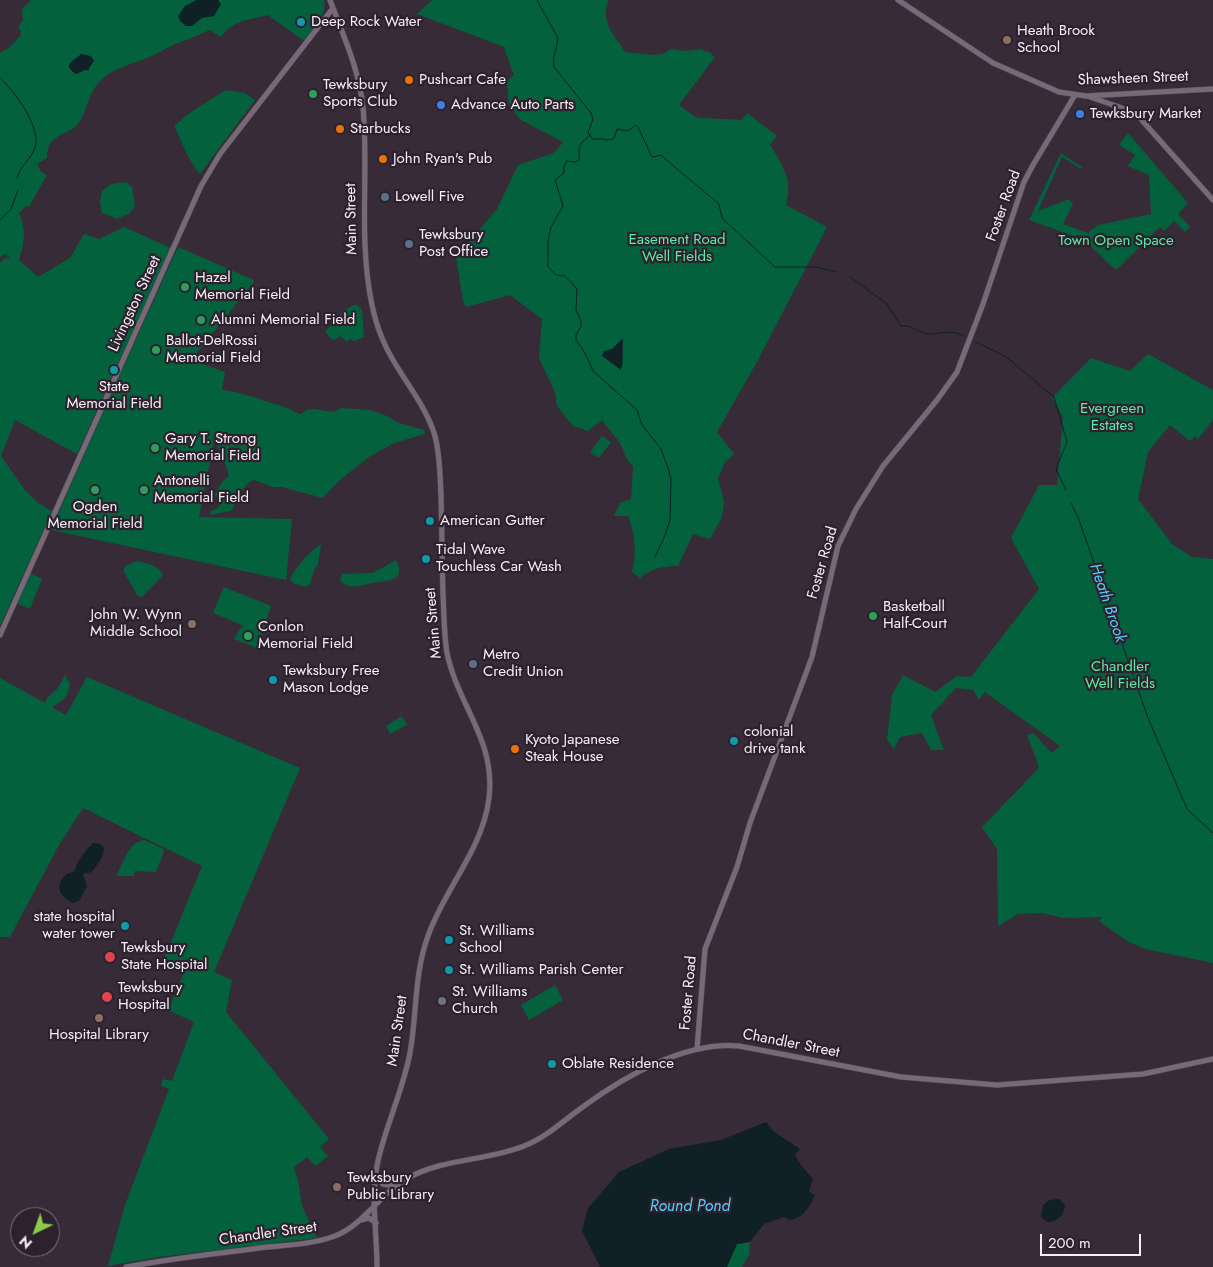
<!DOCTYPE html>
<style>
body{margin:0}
#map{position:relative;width:1213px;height:1267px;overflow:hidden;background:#372b38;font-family:Jost,sans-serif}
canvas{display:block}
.north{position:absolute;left:10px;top:1207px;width:50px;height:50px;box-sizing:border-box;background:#2d212e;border:1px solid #7e737e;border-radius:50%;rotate:222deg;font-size:14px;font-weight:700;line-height:20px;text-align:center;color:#f7eff7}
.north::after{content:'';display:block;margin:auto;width:18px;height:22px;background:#8ace47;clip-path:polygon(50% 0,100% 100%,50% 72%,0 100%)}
.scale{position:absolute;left:1040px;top:1234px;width:101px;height:22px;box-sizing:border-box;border:2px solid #f7eff7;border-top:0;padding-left:6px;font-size:15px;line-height:18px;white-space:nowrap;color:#f7eff7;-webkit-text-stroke:4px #2d212e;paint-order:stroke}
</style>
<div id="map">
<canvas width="1213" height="1267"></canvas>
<div class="north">N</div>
<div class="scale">200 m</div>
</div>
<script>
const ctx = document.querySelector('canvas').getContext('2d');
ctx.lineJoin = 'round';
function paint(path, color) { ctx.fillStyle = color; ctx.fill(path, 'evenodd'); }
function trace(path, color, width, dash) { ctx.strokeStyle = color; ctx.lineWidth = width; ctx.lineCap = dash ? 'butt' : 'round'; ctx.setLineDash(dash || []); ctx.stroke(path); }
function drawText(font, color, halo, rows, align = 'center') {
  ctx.font = font + ' Jost,sans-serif'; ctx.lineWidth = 4.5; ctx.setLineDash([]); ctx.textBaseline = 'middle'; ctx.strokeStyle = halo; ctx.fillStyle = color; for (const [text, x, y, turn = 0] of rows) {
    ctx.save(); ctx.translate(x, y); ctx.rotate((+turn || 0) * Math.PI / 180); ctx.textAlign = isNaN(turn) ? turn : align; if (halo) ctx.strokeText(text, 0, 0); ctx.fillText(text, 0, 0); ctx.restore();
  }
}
const green = new Path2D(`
 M31,0H324C327,16 313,30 304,41L268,15C251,19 231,21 221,37L209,30C197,36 185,40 173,45C163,50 153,56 142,60C126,66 107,70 96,86C88,97 86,113 78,124C66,138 47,132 47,158L37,164L41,172L47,175L29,207L26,206L19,213C27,230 24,243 19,260L38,277L70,258L84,234L99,239L124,227L171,248L77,454L15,420L1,456L24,489L38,503L52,511L0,626V263L5,258L11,259L5,254L0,257V53L9,48L21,35V32L18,27L23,20L22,9Z
 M432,0H608C607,5 605,11 606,16C607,30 618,40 625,52L653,55L663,54L671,49L686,51L703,49V51L709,52L715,57L679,105L695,117L700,118L742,120L747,113L777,136L770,145C783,166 793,179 786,205L827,227L758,360L717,432L734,454L725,462L718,478L724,502L722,517L710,539L693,534L678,566C663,566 652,568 640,578L632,572C637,553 635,534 628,516H614L620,503L631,499L633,467L627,459L620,443L602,420L588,431L573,426L557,406L555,392L539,358L542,319L510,295L466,307L463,301L456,257L497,209L518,165L554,153L563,142L521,120L509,106L507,81L514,75L504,47L417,14Z
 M226,90L245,93L255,100L200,174C187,159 183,143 174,126L191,112Z
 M1128,133L1188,203L1178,214L1190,227L1185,232L1174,221L1164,231L1160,227L1116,270L1084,240L1029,220L1061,153L1082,167L1081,169L1062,157L1038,211L1069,199L1073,204L1063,224L1088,233L1098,225L1151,214L1149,175L1128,166L1135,155L1119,145Z
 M127,182L132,187L135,206L130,213L117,219L102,213L100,202L102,191L111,184Z
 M178,247L254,280V282L191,360L225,372L222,390C242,392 268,402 287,408C293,410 295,413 301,414L307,410L314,409L334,412L341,408L370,410L387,416L399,423L424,430L425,434L394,443L369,457L341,479L323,498L282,487H273L254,480C241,485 238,501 231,511L210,515L211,511L219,507L220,502L215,495C218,488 221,481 229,476C226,462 217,451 215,436L199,517L292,519L286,580L51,530L99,421Z
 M356,304L362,310L364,337L354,341L350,339L347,342L340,336L334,340L330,338L325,331L338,320L342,311Z
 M1148,354L1213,390V420L1198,439L1195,436L1190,441L1170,425L1148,452L1138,499L1172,544L1192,557L1213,559V963L1145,949L1127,941L1099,921L1102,917L1064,918L1042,913L1018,914L998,926L997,849L982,827L1038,769V764L1027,735L1033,733L1052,753L1060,746L985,692L979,700L973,690L956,688L931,715L944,750H931L922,733L900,737L894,749L887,740L892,695L903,675L935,692L957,676L971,677L1039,589L1011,538L1039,485H1057L1063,417L1052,398L1091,358L1130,371Z
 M602,436L611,442L599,458L590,452Z
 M321,544L318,565L314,570L310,584L305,587L293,583L290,578C298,566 308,552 321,544Z
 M396,560C407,582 387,580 373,583C358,585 353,591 340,581L342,574L373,573Z
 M137,561C147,563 158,565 163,575L142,597L137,595L123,570L126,566Z
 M30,573L42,579L30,609L16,603Z
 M224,587L271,606L257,648L234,639L240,629L244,626L213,613Z
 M65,675L70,684C69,689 67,697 63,700C60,703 56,703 53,708L66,715L87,677L300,768L214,972L232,980L226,1012L329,1139L320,1147L328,1156L316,1166L307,1157L294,1167L298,1180L302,1206L317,1238L159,1257L108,1266L125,1205L169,1089L161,1086L163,1079L172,1081L194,1022L168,1010L185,970L164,959L202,866L83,808L59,845L10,937H0V678L45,703L47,698L58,688Z
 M402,716L407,725L390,734L386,726Z
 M144,840L162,848L164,851L156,872L135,871L134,873V876H116C124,863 127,843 144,840Z
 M555,985L563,1000L529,1020L521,1005Z
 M750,1242L749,1255L742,1267H725L737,1244Z`);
const water = new Path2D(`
 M196,0H218L221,4L214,16L202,18L192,26H186L180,21L178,16L185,6Z
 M81,54L91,56L94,61L89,68V70H85L76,74C61,64 74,61 81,54Z
 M622,339L623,340C622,350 624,361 621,370L602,356L604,351L612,349Z
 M93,843C115,843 98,864 92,872L83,874L87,886L79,901L73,903C59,896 54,887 66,874C80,871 73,869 79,860C82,855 88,848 93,843Z
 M766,1122L773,1131L800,1149L795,1155L801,1165L813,1179L809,1192L815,1195C809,1207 804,1218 790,1220L784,1217L764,1224L750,1242L737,1244L727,1267H600L582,1231L588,1208L619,1172L669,1149L721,1140Z
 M1059,1199L1065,1205C1064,1217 1051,1229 1041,1217L1043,1205L1049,1200Z`);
const stream = new Path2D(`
 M537,0L558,38C557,50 552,55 554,67L591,113L593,119L588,133L593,139H603L605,140L613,139L615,136L617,129L628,131L636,125L638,127L651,155L653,157L661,155L670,163L719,204L722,218L775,267H816L837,272
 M0,78C14,90 42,128 35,148C31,159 20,166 17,178
 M590,135C587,139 584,139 581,144C578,149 580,154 579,160L575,162L567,161L564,166V173L555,180L563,206L551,227L548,241V267L556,275L565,276L577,289L576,310L581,321V326L576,335V340L585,353L593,371L637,410L642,425L661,449L668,468L671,479L670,520L664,538L655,557
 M0,220L11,209L18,190
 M849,276L887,304L901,326C913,325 913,330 924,333C937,337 947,327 964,336
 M976,342L1005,356L1054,397L1067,442L1056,469L1066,490
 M1071,503L1078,517L1148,718L1187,809L1213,833`);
const secondary = new Path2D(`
 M330,0C343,35 359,69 363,107C369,174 358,238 372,305C375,320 380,335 387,349C402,379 425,403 435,436C440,455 440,475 441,495C442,528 442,561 443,594C444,614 444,634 447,653C458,706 496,740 489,798C483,849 445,888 428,936C414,974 417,1014 410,1053C403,1090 386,1125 378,1161C370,1195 377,1232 377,1267
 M898,0L993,63L1059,92L1086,96L1213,89
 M1090,97L1122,108L1139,117L1213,200
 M0,635L201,186L220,154L333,8
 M697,1049L705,949L737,867L750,823L812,657L838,546L856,509L883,466L937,400L957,372L983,304L1024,182L1033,165L1075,95
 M377,1177L383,1184L394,1186
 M361,1220L369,1218L376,1223
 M126,1267C173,1258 220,1253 268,1247C290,1245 313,1244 335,1236C365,1224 380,1193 408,1178C444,1158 487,1161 524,1146C547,1137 564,1120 584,1106C625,1076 686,1041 739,1046L901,1077L997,1085L1143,1074L1213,1059`);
const markers = [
 [301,22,5,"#0f9aa8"],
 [1007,40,5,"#8d6e63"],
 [409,80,5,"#e8710a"],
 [313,94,5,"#2e9e5b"],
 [441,105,5,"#3f7fe0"],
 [1080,114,5,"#3f7fe0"],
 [340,129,5,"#e8710a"],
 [383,159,5,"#e8710a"],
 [385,197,5,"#5c6f8a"],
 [409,244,5,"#5c6f8a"],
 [185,287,5,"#2e9e5b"],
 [201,320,5,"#2e9e5b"],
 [156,350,5,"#2e9e5b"],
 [114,370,5,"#0f9aa8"],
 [155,448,5,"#2e9e5b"],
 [95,490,5,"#2e9e5b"],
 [144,490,5,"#2e9e5b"],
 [430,521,5,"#0f9aa8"],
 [426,559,5,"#0f9aa8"],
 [873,616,5,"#2e9e5b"],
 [192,624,5,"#8d6e63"],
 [248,636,5,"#2e9e5b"],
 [473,664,5,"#5c6f8a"],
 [273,680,5,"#0f9aa8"],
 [734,741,5,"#0f9aa8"],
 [515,749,5,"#e8710a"],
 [125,926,5,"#0f9aa8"],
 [449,940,5,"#0f9aa8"],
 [110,957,6,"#e0444e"],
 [449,970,5,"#0f9aa8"],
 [107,997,6,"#e0444e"],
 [442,1001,5,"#6b7280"],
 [99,1018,5,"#8d6e63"],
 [552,1064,5,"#0f9aa8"],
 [337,1187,5,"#8d6e63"]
];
const poiNames = [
 ["Deep Rock Water",311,22],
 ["Heath Brook",1017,31],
 ["School",1017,48],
 ["Pushcart Cafe",419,80],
 ["Tewksbury",323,85],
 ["Sports Club",323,102],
 ["Advance Auto Parts",451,105],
 ["Tewksbury Market",1090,114],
 ["Starbucks",350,129],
 ["John Ryan's Pub",393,159],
 ["Lowell Five",395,197],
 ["Tewksbury",419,235],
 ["Post Office",419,252],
 ["Hazel",195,278],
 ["Memorial Field",195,295],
 ["Alumni Memorial Field",211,320],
 ["Ballot-DelRossi",166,341],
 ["Memorial Field",166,358],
 ["State",114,387,"center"],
 ["Memorial Field",114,404,"center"],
 ["Gary T. Strong",165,439],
 ["Memorial Field",165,456],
 ["Antonelli",154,481],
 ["Memorial Field",154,498],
 ["Ogden",95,507,"center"],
 ["Memorial Field",95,524,"center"],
 ["American Gutter",440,521],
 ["Tidal Wave",436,550],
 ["Touchless Car Wash",436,567],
 ["Basketball",883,607],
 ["Half-Court",883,624],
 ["John W. Wynn",182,615,"right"],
 ["Middle School",182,632,"right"],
 ["Conlon",258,627],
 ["Memorial Field",258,644],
 ["Metro",483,655],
 ["Credit Union",483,672],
 ["Tewksbury Free",283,671],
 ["Mason Lodge",283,688],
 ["colonial",744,732],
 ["drive tank",744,749],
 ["Kyoto Japanese",525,740],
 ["Steak House",525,757],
 ["state hospital",115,917,"right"],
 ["water tower",115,934,"right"],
 ["St. Williams",459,931],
 ["School",459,948],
 ["Tewksbury",121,948],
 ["State Hospital",121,965],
 ["St. Williams Parish Center",459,970],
 ["Tewksbury",118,988],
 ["Hospital",118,1005],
 ["St. Williams",452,992],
 ["Church",452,1009],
 ["Hospital Library",99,1035,"center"],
 ["Oblate Residence",562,1064],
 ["Tewksbury",347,1178],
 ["Public Library",347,1195]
];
const streetNames = [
 ["Shawsheen Street",1133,79,-2],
 ["Foster Road",1004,206,-70],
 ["Main Street",352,219,-91],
 ["Livingston Street",135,304,-65],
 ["Foster Road",823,563,-74],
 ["Main Street",434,623,-95],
 ["Foster Road",689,993,-85],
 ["Main Street",398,1031,-82],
 ["Chandler Street",791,1044,11],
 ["Chandler Street",268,1234,-8]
];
const parkNames = [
 ["Easement Road",677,240],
 ["Well Fields",677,257],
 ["Town Open Space",1116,241],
 ["Evergreen",1112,409],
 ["Estates",1112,426],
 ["Chandler",1120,667],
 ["Well Fields",1120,684]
];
const waterNames = [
 ["Heath Brook",1107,603,71],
 ["Round Pond",690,1207]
];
paint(green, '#04613d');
paint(water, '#0f2026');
trace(stream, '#0f2026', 1);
trace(secondary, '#524853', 6);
trace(secondary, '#776978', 5);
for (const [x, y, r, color] of markers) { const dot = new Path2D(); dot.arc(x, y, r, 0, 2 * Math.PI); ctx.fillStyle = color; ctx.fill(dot); trace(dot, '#2d212e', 2); }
drawText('15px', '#f7eff7', '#2d212e', poiNames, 'left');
drawText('15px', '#f7eff7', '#2d212e', streetNames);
drawText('15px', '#5eeba6', '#2d212e', parkNames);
drawText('italic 16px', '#54cffd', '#2d212e', waterNames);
</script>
